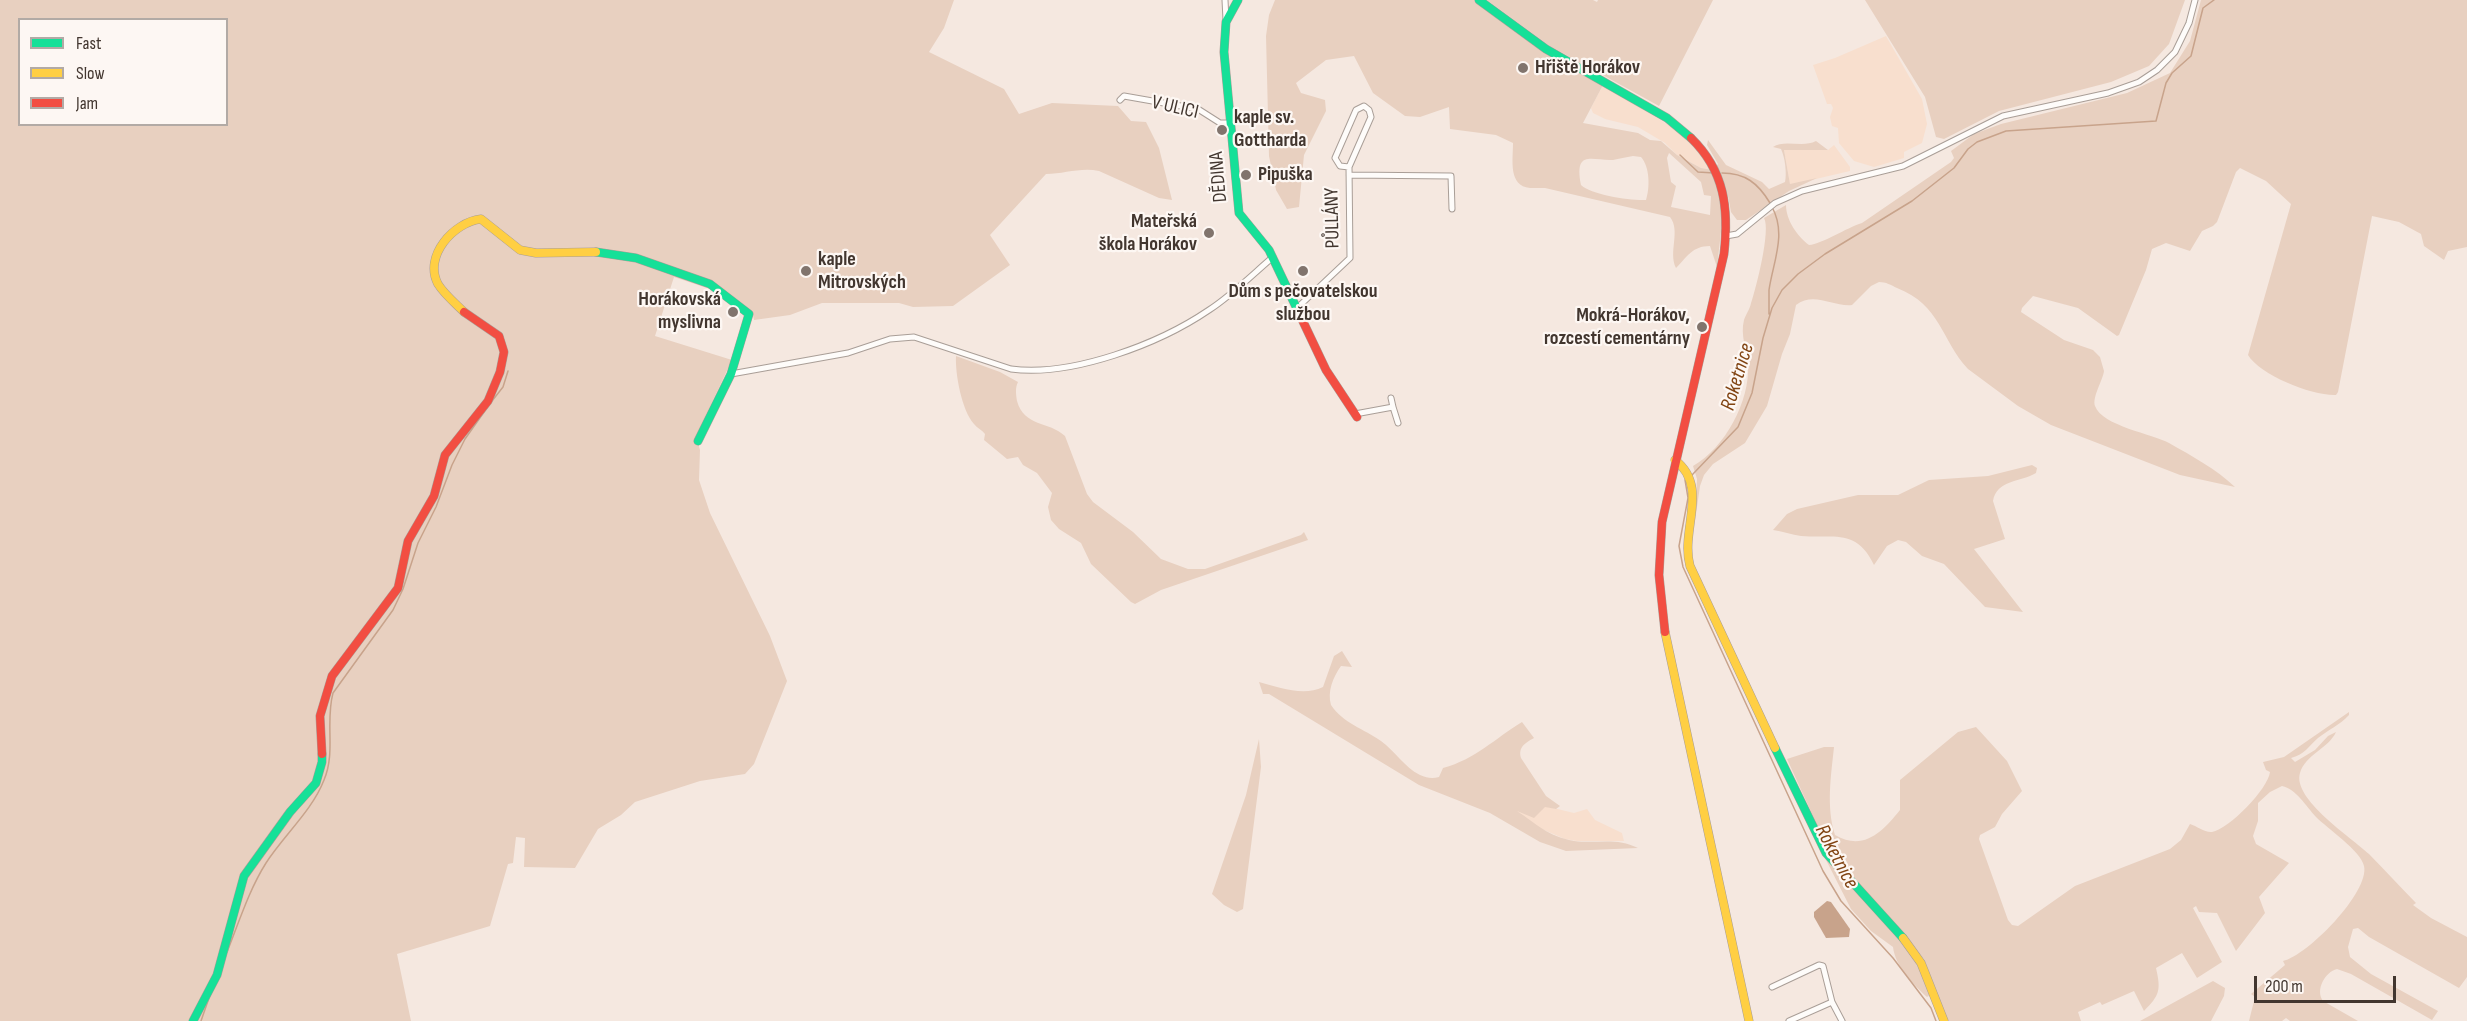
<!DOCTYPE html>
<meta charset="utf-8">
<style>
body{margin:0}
#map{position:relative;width:2467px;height:1021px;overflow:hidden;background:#f5e8e0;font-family:"Sofia Sans Condensed",sans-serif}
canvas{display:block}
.legend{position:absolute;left:18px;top:18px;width:210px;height:108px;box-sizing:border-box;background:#fdf7f3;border:2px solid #b2aaa5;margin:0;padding:8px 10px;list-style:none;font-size:18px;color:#42362f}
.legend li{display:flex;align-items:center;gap:12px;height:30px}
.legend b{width:30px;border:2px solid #b2aaa5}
.scale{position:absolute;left:2254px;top:976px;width:142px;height:27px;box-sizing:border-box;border:3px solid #42362f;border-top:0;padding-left:8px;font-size:18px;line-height:21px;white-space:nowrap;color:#42362f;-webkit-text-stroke:4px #fdf7f3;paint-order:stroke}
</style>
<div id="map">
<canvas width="2467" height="1021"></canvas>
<ul class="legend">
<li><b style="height:8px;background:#16e098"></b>Fast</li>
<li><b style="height:8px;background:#ffcf43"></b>Slow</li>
<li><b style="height:8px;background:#f24e42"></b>Jam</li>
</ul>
<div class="scale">200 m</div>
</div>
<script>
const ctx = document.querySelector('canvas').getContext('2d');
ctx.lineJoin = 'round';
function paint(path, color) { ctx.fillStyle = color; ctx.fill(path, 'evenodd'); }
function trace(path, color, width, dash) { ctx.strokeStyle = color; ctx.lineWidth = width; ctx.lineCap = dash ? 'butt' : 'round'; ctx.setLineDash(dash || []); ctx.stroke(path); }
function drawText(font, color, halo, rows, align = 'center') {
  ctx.font = font + ' "Sofia Sans Condensed",sans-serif'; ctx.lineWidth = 4.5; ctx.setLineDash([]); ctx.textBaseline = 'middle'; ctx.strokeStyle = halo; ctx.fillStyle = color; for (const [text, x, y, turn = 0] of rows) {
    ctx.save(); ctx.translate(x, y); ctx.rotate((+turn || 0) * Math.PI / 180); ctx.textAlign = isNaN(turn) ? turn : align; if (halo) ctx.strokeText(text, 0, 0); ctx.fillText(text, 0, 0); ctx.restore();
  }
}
const built = new Path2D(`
 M1886,36L1922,99L1927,124L1922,143L1904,152V158L1874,167L1854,161L1839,143L1838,128L1832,126L1830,117L1833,108L1831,104H1827L1813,65L1835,58Z
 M1603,85L1683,134L1698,147L1713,170L1701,168L1677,155L1665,143L1638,127L1605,119L1593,113L1591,108Z
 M1834,145L1850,167V171L1790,185L1784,150H1828Z
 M1545,806L1574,813L1587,809L1595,820L1622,833L1624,841H1577L1565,839L1537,827L1516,811Z`);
const green = new Path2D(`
 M0,0H954L944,28L929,52L1004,89L1019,114L1052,103L1118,106L1131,121L1146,122L1159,148L1172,200L1159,198L1099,171C1081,167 1064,174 1046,174L990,235L1010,265L953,306L913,307L899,303H822L790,315L754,320L753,315L742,311L710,289L674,277L655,336L732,360L696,436L700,450L699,480L710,513L770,636L787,681L785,686L754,764L745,774L700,781L635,802L621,815L598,829L575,868L524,867L525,838L516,837L513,863L508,864L490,926L397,954L411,1021H0ZM20,20H226V124H20Z
 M1275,0H1474L1533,44L1603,85L1583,123L1638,133L1650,140L1661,141L1677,155L1701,168L1713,170L1718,164L1707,145L1708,140L1726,165L1762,182L1769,189L1785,182C1787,174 1785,157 1781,149L1773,147C1784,139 1803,148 1816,141L1828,150H1784L1790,184L1817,178L1789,191L1746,220H1737L1731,212L1728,196H1722V223L1717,267L1710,246C1692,246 1687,257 1676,268C1668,252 1681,231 1670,217L1545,188C1540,188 1536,188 1530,188C1508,186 1513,160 1513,143L1496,135L1450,129L1449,107L1420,117L1405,116L1373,93L1354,56L1326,60L1296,83L1301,93L1325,100L1326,111L1304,155L1299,207L1287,209L1276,190L1269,156L1266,36L1269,15ZM1669,153L1701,182L1704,195L1711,196L1710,215L1671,207L1676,186L1671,182L1667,158ZM1633,156L1641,157C1650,167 1650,188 1646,200C1632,201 1591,195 1581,185C1574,149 1592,161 1613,160C1619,159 1626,157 1633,156Z
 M1487,0H1593L1597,2L1598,0H1713L1659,106L1550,46Z
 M1865,0H2185L2169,44L2149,66L2111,82L1999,111L1944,139L1936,137L1925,97Z
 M2201,0H2467V247L2448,251L2444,260L2424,246L2421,234L2399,222L2372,216L2338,392L2336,395C2312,396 2260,375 2248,355L2291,204L2266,181L2240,168L2236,172L2217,222L2213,226L2202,231L2190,251L2166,243L2152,249L2146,270L2119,335L2117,336L2078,308L2033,296L2022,308L2021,312L2064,340L2093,350L2100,357L2104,371C2103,380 2092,397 2095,406C2102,426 2153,434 2169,443C2192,456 2216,469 2235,487L2180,475L2051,425L2018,406L1968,369C1941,340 1941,305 1897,288C1891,285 1886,282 1879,282L1871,286L1852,305C1833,307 1814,291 1796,305L1790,334L1782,354L1767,406L1745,443L1713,464L1704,475L1700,486L1695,521L1697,479L1693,466C1725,448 1750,401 1748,365C1747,350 1740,335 1744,320C1746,314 1750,309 1751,303C1756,288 1771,230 1764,218L1786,205C1786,220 1797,236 1809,245C1822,244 1846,228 1862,223L1951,162L1954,158L1951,151L1974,134L2001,124L2127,93L2170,73L2190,41Z
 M956,356L1000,372L1018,382C1015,388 1016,394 1017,401C1024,427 1049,421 1065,436L1087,494L1093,502L1133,532L1161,559L1188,569H1205L1301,535L1304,532L1308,540L1161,590L1135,604L1131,602L1091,564L1081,543L1059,529L1051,520L1048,507L1052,493L1037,473L1023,465L1018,457L1007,459L984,440L985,434C982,430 977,428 974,424C962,411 955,374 956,356Z
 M2032,465L2037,468L2036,473C2021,482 1996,480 1993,501L2005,539L1974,549L2023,612L1985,607L1944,564L1922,556L1906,542L1898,540L1887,546L1874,565C1856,528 1835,539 1801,536C1792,535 1782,531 1773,530L1787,514L1797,509L1858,495H1898L1929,480L1988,476Z
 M1342,651L1352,667L1341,666C1333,677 1327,692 1331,705C1343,723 1364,729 1381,741C1395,751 1404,767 1420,775C1427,778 1432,779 1439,777L1443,768C1476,759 1494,739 1522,722L1534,738C1525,743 1518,747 1521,758L1546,796L1560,806L1556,809L1545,807L1534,818L1517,811C1537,824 1547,836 1574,841C1598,844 1616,837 1638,848L1566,851L1540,842L1490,813L1419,785L1269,694H1263L1259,682C1279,687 1303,697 1323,687L1334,656Z
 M2349,712V715C2340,725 2328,730 2318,738C2309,746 2304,755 2291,758L2295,762L2315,750L2328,736L2336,732C2329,748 2305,755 2300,773C2292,799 2352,838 2369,854C2385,870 2400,887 2416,903L2413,905L2431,918L2467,937V977L2459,988L2369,937L2358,928L2353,929L2348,947L2350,957L2371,974L2438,1011L2432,1020L2351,974L2337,969C2325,972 2315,990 2323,1001L2358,1021H2290L2286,1018L2282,1021H2249L2255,997L2251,994L2285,965L2283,961C2307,956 2370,892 2364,866C2361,851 2327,828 2316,817C2306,806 2296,789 2282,786L2270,792L2258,803V821L2253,836L2256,844L2289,863L2259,897L2265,913L2236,951L2217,913L2199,912L2196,906L2193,908L2222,962L2197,978L2182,953L2156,968C2161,990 2160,995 2144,1011L2134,991L2102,1005L2100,1002L2078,1012L2081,1021H1947L1924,959L1829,851L1787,759L1824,747H1834C1831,776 1826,807 1835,835C1864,852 1883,831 1900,810V780L1958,732L1976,727L2007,761L2022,791L2002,814L1995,827L1980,835L1979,839L2008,920L2012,925L2018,926L2075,886L2170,849L2181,840L2190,824C2197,826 2205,833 2212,832C2229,829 2268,789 2270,772L2266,770L2263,762L2284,757Z
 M1259,739L1261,767L1243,909L1237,912L1224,905L1212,894L1246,795Z
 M1824,856L1907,946L1919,967L1930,995L1927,997C1914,985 1895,966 1893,947L1871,931L1851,909Z
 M2213,981L2225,988L2224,996L2211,1021H2140Z`);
const water = new Path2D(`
 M1827,901L1831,902L1850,929L1849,937L1826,938L1814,917V912Z`);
const stream = new Path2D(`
 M1680,155L1698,172L1714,173
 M1722,173C1745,173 1758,183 1770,203
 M1769,314C1769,306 1769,298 1769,290C1773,262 1787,234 1772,207
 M492,401L503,387L508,371
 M1692,475L1738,427L1752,393L1763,338L1772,308L1782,290L1798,274L1825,254L1912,201L1954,168L1968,149L1977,142L2006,131L2156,121L2166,83L2172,73L2191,56L2203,8L2214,0
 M1688,477L1685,480L1688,498L1679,546L1683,567L1823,871L1841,901L1893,958L1931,1008L1936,1021
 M227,952C239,922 249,890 266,863C284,835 312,811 324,780C336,752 325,722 333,693L393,610L403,589L418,543L436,507L452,465L465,439L489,405
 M201,1021L210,995`);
const street = new Path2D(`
 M1225,0L1226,20
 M1120,100L1124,96L1198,109L1220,123H1230
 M1349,175L1451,176L1452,209
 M1726,236L1737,234L1775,203L1802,191L1903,166L2003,116L2108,93L2139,82L2157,70L2175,52L2189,23L2195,0
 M1297,308L1350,258L1349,167L1371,117L1369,110L1364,106L1356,110L1335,158L1340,166L1349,167
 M731,374L848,353L890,339L914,337L1011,369C1072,377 1159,344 1209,310C1232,295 1252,275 1273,257
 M1391,398L1393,407
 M1355,414L1393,407L1398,423
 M1772,987L1819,965L1823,966L1832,1002L1842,1021
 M1789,1021L1832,1002`);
const fast = new Path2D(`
 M1238,0L1226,22L1224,52L1239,213L1269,250L1298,311
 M1479,0L1546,49L1667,118L1691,138
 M596,252L636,258L710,284L749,314L731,374L698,441
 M1775,748L1826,853L1903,938
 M193,1021L217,975L244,876L290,812L316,783L322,762V754`);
const slow = new Path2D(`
 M464,312C456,304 444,294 438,284C423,256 454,222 481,219L520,250L536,253L596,252
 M1675,460C1710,487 1680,530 1690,566L1775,748
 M1665,632L1749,1021
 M1903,938L1921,963L1944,1021`);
const jam = new Path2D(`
 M1298,311L1326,370L1357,417
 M1665,632L1659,575L1662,522L1724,254C1729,209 1725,171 1691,138
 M322,754L320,716L332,676L398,588L408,541L434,496L445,455L488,401L500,372L504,352L499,336L464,312`);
const markers = [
 [1523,68,6,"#81746d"],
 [1222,130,6,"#81746d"],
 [1246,175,6,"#81746d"],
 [1209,233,6,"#81746d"],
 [806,271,6,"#81746d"],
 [1303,271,6,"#81746d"],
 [733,312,6,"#81746d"],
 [1702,327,6,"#81746d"]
];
const poiNames = [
 ["Hřiště Horákov",1535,68],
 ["kaple sv.",1234,118],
 ["Gottharda",1234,141],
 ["Pipuška",1258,175],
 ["Mateřská",1197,222,"right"],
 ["škola Horákov",1197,245,"right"],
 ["kaple",818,260],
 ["Mitrovských",818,283],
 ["Dům s pečovatelskou",1303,292,"center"],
 ["službou",1303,315,"center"],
 ["Horákovská",721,300,"right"],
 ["myslivna",721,323,"right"],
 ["Mokrá-Horákov,",1690,316,"right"],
 ["rozcestí cementárny",1690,339,"right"]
];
const streetNames = [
 ["V ULICI",1175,108,13],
 ["DĚDINA",1219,177,-95],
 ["PŮLLÁNY",1333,218,-91]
];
const waterNames = [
 ["Roketnice",1738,377,-73],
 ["Roketnice",1836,857,62]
];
paint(built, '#f8dfce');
paint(green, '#e8d0c0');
paint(water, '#c8a38b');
trace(stream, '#c8a38b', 1.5);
trace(street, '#a99e97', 7);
trace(fast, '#a99e97', 9);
trace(slow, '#a99e97', 9);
trace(jam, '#a99e97', 9);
trace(street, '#fefcfa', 5);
trace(fast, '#16e098', 8);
trace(slow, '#ffcf43', 8);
trace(jam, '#f24e42', 8);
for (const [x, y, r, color] of markers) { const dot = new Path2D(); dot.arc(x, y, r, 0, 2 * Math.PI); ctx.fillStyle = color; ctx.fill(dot); trace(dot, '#fdf7f3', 2); }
drawText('bold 20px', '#42362f', '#fdf7f3', poiNames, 'left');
drawText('20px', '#42362f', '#fdf7f3', streetNames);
drawText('italic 21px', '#814413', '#fdf7f3', waterNames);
</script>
